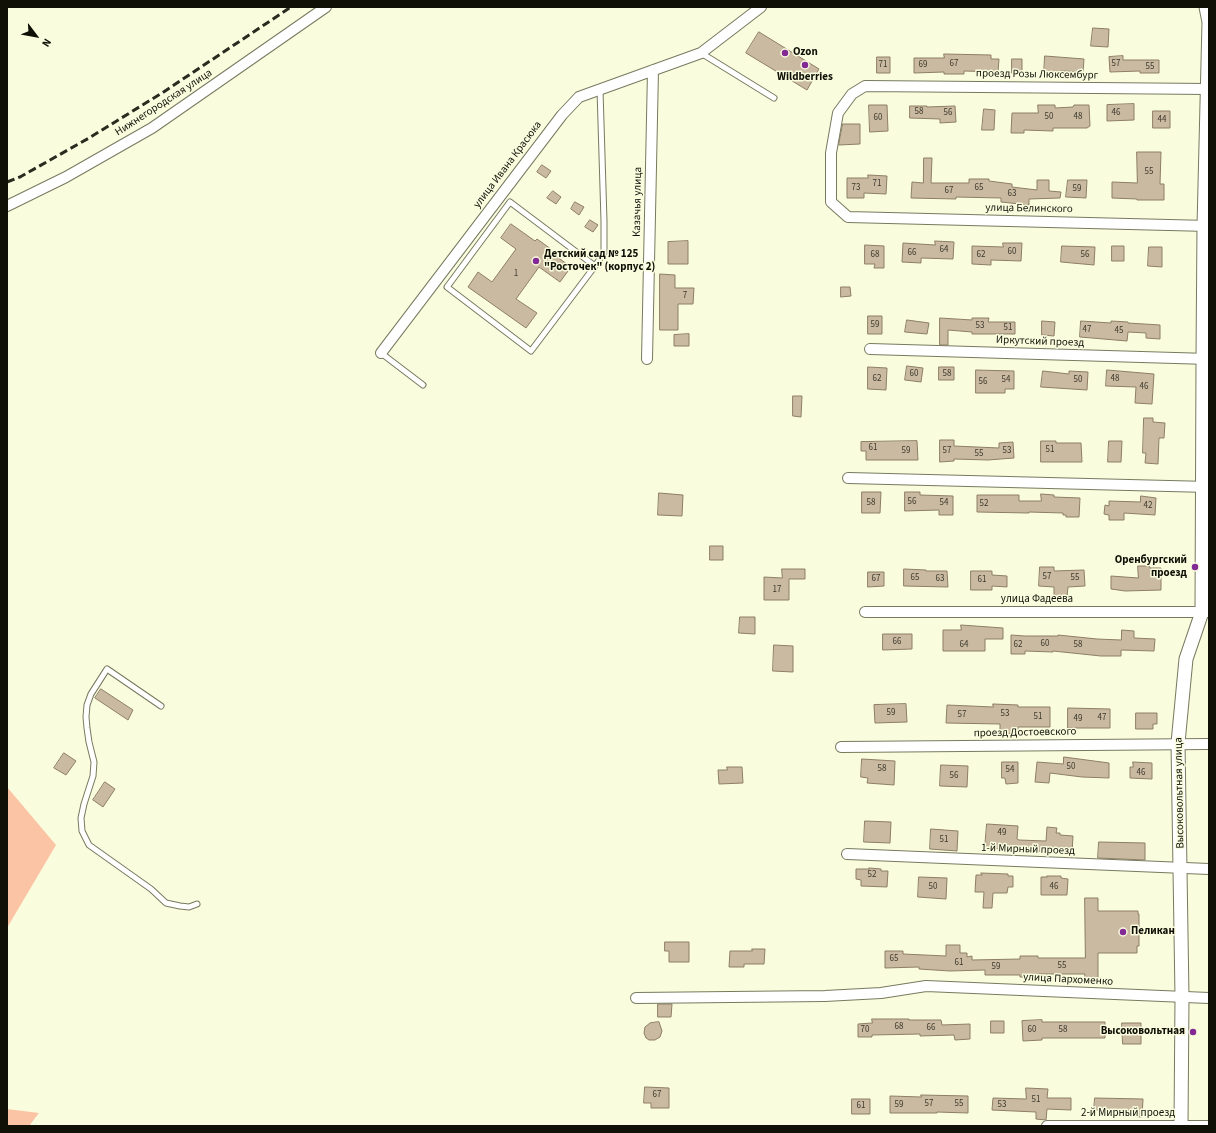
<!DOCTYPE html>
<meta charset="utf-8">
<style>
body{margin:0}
#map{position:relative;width:1216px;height:1133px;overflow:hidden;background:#fafcde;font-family:"Source Sans 3",sans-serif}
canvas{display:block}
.frame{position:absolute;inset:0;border:8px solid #101007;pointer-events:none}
.north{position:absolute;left:16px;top:16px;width:40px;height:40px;-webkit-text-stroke:3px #fafcde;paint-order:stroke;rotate:122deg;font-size:11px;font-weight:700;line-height:16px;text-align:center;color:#101007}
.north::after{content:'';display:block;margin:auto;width:14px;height:18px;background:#101007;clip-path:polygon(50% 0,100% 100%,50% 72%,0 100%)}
</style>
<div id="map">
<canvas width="1216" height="1133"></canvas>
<div class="frame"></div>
<div class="north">N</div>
</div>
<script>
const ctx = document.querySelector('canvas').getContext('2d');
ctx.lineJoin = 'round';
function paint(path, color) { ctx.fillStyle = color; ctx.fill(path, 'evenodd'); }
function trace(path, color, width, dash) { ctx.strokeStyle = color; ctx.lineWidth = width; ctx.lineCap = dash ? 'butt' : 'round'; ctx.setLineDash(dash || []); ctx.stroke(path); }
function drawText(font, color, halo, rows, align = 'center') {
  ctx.font = font + ' "Source Sans 3",sans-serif'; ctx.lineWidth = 3; ctx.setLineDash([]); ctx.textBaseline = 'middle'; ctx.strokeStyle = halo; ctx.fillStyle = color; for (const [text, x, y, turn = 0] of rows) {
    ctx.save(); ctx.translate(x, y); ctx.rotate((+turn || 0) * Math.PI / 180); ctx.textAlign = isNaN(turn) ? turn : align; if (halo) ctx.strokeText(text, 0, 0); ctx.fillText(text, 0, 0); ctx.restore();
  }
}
const green = new Path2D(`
 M7,787L56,845L7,928Z
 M7,1109L39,1113L29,1126H7Z`);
const building = new Path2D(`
 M1093,28L1109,29L1108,47L1091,46Z
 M759,32L819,69L807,90L746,53Z
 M944,54L991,55V59H999L998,72L964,71V74H944V72L914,73V58H944Z
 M1045,56L1084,59L1083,72L1061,71L1060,75L1044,74Z
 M1123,56V60H1159V73H1140V71L1110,72L1109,57Z
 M877,57H890V73H877Z
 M1012,59H1022V73H1012Z
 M1134,104V120L1107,121V105Z
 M869,105H887L888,131L870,132Z
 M1038,105H1055V108L1073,107L1074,105H1089L1090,126L1087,128H1053V131L1024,130V133H1011L1012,113H1038Z
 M910,106H927V107L955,106L956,122L940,123V119L910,118Z
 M984,109L995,110L994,130H982Z
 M1153,111H1170V128H1153Z
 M843,124H860V144L839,145Z
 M1137,152H1161L1160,184H1164V200H1137V199L1112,198V182L1137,183Z
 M924,158H932L931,183H969V179H989V181L1012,184V187L1037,190V180H1049V191L1061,192L1060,198L1029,199V205L1001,202V198L956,197V199L911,198L912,182L923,183Z
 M542,165L551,171L546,178L537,172Z
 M868,175L887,176L886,194L864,193V198H847V178H868Z
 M1068,180H1087L1086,198L1066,197Z
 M553,191L561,197L556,204L547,198Z
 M575,202L584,207L579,215L571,209Z
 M590,220L598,225L593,232L585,227Z
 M511,224L535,241L537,239L551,249L549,251L571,267L560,282L539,267L516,299L537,313L526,328L468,287L478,272L492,282L516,249L501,238Z
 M688,241V264H668V242Z
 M935,241L954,242L953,259L921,258V263L902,262L903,243L935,245Z
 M1003,243H1022L1021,261L991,260V265L972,264V246L1003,247Z
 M865,245L884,246V268H874L875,264H865Z
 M1062,246L1095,247L1094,265L1061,262Z
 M1112,246H1124V261H1112Z
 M1149,247H1162V267L1148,266Z
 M660,274L675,275V288H694L693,304H678V330H660Z
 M841,287H850L851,296L841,297Z
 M868,316H882V334H868Z
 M940,318L972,320V318H989L988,322H1015V334H972V332L948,330V345H940Z
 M907,320L929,323L927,334L905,332Z
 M1042,321L1055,322L1054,336L1042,335Z
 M1081,321L1111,323V321L1128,322V323L1160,325V339L1146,338V333L1128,332L1127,341L1080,337Z
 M689,334V346H674V335Z
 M907,366L923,368L921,382L905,380Z
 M868,367L887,368L886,390L868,389Z
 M939,367H954V380H939Z
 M976,370L1014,371V389H1005V393H976Z
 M1107,370L1154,374L1152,404L1135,403L1136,387L1106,386Z
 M1043,371L1069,374V371L1088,372L1087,390L1041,387Z
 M793,396H802L801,417L793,416Z
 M1144,418H1153V422L1165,423L1164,438H1159L1158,464L1145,463L1146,453H1143Z
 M940,440H954V446L999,448V443L1013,442L1014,458L988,460L954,459V461L940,462Z
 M917,441L918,460H866V451H861V442Z
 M1041,441H1056V443H1081L1082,462H1041Z
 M1109,441H1122L1121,462H1108Z
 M862,492H881L880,513H862Z
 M905,492H920V495L953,496V515H939V510L905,511Z
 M659,493L683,495L682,516L658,515Z
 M1041,494L1054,495V497L1080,498L1079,517H1066V515H1063V513L1029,512V513L977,512V495H1019V501H1041Z
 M1141,496L1156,498L1155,515L1124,513V520H1109V515L1104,514L1105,505L1109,506V501L1140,502Z
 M710,546H723V560H710Z
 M1138,566H1149L1150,568H1161V590L1125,591L1111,589V576L1138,578Z
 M1040,567H1054V571L1084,570L1085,586L1068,587L1067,597H1054V587L1039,586Z
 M782,569H805V579H789V600H764V577L782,578Z
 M904,569L926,570V571H947L948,587L904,586Z
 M971,571H992V575L1007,576V587L992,586V590H971Z
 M868,572H884V586L868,587Z
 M740,617H755V634L739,633Z
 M961,625L1003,628V639H985V651H943V630H961Z
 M1122,630L1134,631V638L1155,639L1154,651L1121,650V656H1101L1053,651V652L1025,651V654H1011V635L1025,636H1058V635L1097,639L1121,640Z
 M883,634H912V649L883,650Z
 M774,645L793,646V672L773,671Z
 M101,689L133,710L128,720L95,698Z
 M906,704L907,722L875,723L874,705Z
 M993,704L1018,705V707H1050V727H1018V734L1000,733V724L946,723L947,705L993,707Z
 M1068,708L1110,709V728H1068Z
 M1136,713H1157V724H1153V729H1136Z
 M64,753L76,761L66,775L54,768Z
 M1064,757L1109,763V778L1082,777L1050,773L1049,783L1035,782L1037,762L1063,764Z
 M862,759L895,761L894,785L867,783L868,778L861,777Z
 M1002,762H1018V783L1006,784L1005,778H1002Z
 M1133,762L1152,763V779L1130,778V767H1133Z
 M941,765L968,766L967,787L940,786Z
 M727,767H742L743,783L719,784L718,770H727Z
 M105,782L115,789L103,807L93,800Z
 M865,821L891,822L890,843L864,842Z
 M987,824L1018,826L1017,839L1019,840L1046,841L1047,827L1057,828L1056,833H1060V835L1073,836L1072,853L985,848Z
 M931,829L958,831L957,851L930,849Z
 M1099,842L1145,843V860L1098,858Z
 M869,868L881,869V871H888L887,887L861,886V880L856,879V869H869Z
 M981,873L1008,874V876H1013V887H1008L1007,893H993L992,908H983L984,892H975L976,875H982Z
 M1047,876H1061V878L1068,879L1067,895H1041V877H1047Z
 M919,877L947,878L946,899L918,897Z
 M1085,898H1098V911H1138V914H1139V946H1137V953H1098V982H1084L1085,974H1039V977H1020V975H985V970L950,971L919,969V967L885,968V951H903V954L946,956V945H960V953H967V957L972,956V960L1020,959V956H1038V958H1085Z
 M665,942H689V962H669V951H665Z
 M752,949H765L764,964H744V967H729L730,951H752Z
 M658,1004H672L671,1017H658Z
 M872,1019H909V1020H941L942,1025L970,1024V1039L955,1040L954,1035L920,1036V1034L872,1035V1037H858V1024L872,1023Z
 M1042,1020V1022H1105V1038H1042V1040L1023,1041L1022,1021Z
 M991,1021H1004V1033H991Z
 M659,1022L662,1031L660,1037L655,1040H649L646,1038L644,1033L645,1027L650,1023Z
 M1122,1023H1141V1044H1123Z
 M645,1087L669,1088V1108H651V1103H644Z
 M1026,1088L1048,1089L1047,1098H1071V1110L1047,1109L1046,1120L1036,1119V1112L992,1110L993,1098L1026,1099Z
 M921,1095L968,1096V1113L937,1112V1113H890V1096L921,1097Z
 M1095,1098L1143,1099L1142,1117L1126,1116V1111L1094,1110Z
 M852,1099H870V1114H852Z`);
const service = new Path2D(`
 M701,53L774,98
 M595,266L510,202L447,287L531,351L595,266L604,253V221L600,90
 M381,353L423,385
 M161,706L107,669L91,694L87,705L86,717L87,728L89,742L94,762L93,776L84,804L81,818L82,831L89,845L151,889L166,903L180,906L189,907L197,904`);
const minor = new Path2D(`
 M1209,89L865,86L852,94L838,113L831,153V202L848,217L1209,226
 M7,206L66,177L152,128L326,7
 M870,349L1209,359
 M381,353L562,115L579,97L701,53L761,7
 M647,359L653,70
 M848,478L1209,487
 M865,612H1209
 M841,747L1209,744
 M847,854L1209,869
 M636,998L825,996L881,993L926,986L1209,998
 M1047,1126H1209`);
const tertiary = new Path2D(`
 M1181,1126L1182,997L1178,743L1186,659L1202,612L1203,359L1204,226L1209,22L1206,7`);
const rail = new Path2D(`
 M7,182L20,177L89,138L162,93L291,7`);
const markers = [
 [785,53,4,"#822995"],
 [805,65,4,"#822995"],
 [536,261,4,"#822995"],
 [1195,567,4,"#822995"],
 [1123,932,4,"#822995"],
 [1193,1032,4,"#822995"]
];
const numberNames = [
 ["67",954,64],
 ["57",1116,64],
 ["71",883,65],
 ["69",923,65],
 ["55",1150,67],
 ["58",919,112],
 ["56",948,113],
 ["46",1116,113],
 ["50",1049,117],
 ["48",1078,117],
 ["60",878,118],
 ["44",1162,120],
 ["55",1149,172],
 ["71",877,184],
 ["73",856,188],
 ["65",979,188],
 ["59",1077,189],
 ["67",949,191],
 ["63",1012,194],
 ["64",944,250],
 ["60",1012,252],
 ["66",912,253],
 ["68",875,255],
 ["62",981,255],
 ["56",1085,255],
 ["1",516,274],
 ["7",685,296],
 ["59",875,325],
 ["53",980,326],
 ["51",1008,328],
 ["47",1087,330],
 ["45",1119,331],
 ["60",914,374],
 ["58",947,374],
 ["62",877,379],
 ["48",1115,379],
 ["54",1006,380],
 ["50",1078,380],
 ["56",983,382],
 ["46",1144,387],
 ["61",873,448],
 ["51",1050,450],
 ["59",906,451],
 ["57",947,451],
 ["53",1007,451],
 ["55",979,454],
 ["56",912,502],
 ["58",871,503],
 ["54",944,503],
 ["52",984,504],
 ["42",1148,506],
 ["57",1047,577],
 ["65",915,578],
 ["55",1075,578],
 ["67",876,579],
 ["63",940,579],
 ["61",982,580],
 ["17",777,590],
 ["66",897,642],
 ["60",1045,644],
 ["64",964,645],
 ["62",1018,645],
 ["58",1078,645],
 ["59",891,713],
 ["53",1005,714],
 ["57",962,715],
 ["51",1038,717],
 ["47",1102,718],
 ["49",1078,719],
 ["50",1071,767],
 ["58",882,769],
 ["54",1010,770],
 ["46",1141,773],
 ["56",954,776],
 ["49",1002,833],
 ["51",944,840],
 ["52",872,875],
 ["50",933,887],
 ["46",1054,887],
 ["65",894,959],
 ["61",959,963],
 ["55",1062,966],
 ["59",996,967],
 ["68",899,1027],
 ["66",931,1028],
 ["70",865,1030],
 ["60",1032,1030],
 ["58",1063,1030],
 ["67",657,1095],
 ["51",1036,1100],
 ["57",929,1104],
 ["55",959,1104],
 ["59",899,1105],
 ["53",1002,1105],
 ["61",861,1106]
];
const poiNames = [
 ["Ozon",793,53],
 ["Wildberries",805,78,"center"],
 ["Детский сад № 125",544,255],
 ["\"Росточек\" (корпус 2)",544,268],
 ["Оренбургский",1187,561,"right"],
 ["проезд",1187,574,"right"],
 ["Пеликан",1131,932],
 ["Высоковольтная",1185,1032,"right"]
];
const streetNames = [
 ["проезд Розы Люксембург",1037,75,1],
 ["Нижнегородская улица",164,103,-33],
 ["улица Ивана Красюка",508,165,-53],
 ["Казачья улица",638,202,-89],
 ["улица Белинского",1029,209,1],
 ["Иркутский проезд",1040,342,2],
 ["улица Фадеева",1037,600],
 ["проезд Достоевского",1025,733,-1],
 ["Высоковольтная улица",1180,793,-91],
 ["1-й Мирный проезд",1028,850,2],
 ["улица Пархоменко",1068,980,3],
 ["2-й Мирный проезд",1128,1114]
];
paint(green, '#fbc4a5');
paint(building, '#cabaa1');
trace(building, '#8d7e66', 1);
trace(service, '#787a5f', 7);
trace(minor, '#787a5f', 12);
trace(tertiary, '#787a5f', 15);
trace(service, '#fff', 5);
trace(minor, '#fff', 10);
trace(tertiary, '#fff', 13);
trace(rail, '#2a2a1f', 3, [8, 4]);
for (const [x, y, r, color] of markers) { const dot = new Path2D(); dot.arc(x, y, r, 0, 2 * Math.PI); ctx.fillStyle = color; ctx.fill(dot); trace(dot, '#fafcde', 1.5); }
drawText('9px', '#3e3a2e', null, numberNames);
drawText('bold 11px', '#101007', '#fafcde', poiNames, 'left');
drawText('11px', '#101007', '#fafcde', streetNames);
</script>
